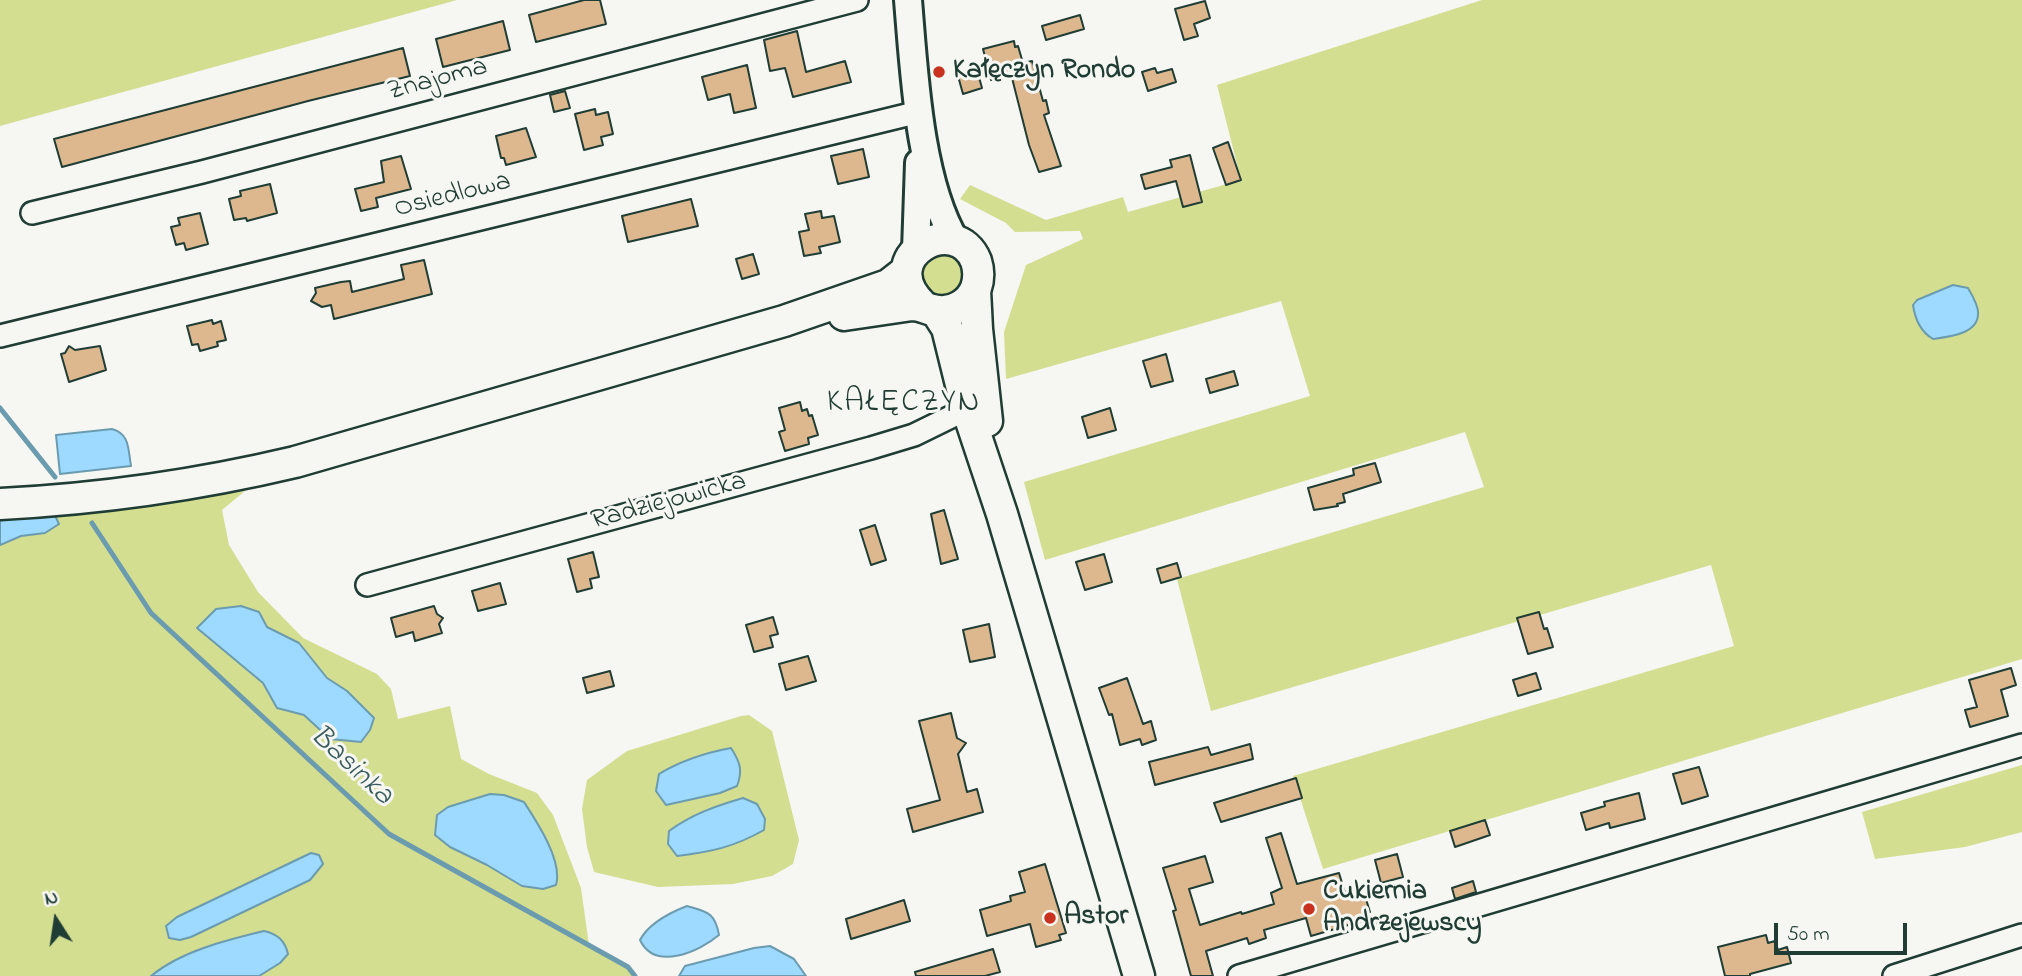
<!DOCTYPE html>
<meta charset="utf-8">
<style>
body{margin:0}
#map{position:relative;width:2022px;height:976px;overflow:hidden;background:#f6f6f2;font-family:"Indie Flower",sans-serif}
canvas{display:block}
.north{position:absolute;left:21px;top:885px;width:70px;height:70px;-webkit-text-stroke:5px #f6f6f2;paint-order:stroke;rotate:348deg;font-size:19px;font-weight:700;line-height:28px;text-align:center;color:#1f3d34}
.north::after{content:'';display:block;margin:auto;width:24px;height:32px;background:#1f3d34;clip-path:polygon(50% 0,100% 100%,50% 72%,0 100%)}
.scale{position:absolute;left:1774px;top:923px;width:133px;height:32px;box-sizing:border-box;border:4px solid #1f3d34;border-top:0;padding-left:9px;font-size:21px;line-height:24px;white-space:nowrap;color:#1f3d34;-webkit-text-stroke:5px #f6f6f2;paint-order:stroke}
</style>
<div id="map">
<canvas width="2022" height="976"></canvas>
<div class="north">N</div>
<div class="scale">50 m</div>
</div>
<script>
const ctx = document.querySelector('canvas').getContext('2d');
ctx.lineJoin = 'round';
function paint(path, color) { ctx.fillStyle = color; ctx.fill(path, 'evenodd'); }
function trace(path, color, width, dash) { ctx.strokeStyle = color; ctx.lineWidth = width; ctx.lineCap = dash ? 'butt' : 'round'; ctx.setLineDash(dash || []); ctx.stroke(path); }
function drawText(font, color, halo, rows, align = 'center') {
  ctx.font = font + ' "Indie Flower",sans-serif'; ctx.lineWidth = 6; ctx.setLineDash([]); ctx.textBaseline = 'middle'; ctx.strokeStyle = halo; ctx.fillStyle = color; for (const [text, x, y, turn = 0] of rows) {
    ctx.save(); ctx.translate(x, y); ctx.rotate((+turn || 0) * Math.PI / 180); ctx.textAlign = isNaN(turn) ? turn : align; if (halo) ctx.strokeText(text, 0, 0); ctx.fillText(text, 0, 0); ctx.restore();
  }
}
const green = new Path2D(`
 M0,0H457L0,126Z
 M1482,0H2022V659L1323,869L1293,776L1734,646L1711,565L1211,711L1177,579L1484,487L1465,432L1045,560L1024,482L1310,396L1281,301L1006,379L1004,332L1026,265L1083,239L1080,231L1015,232L1006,223L960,199L970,185L1046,220L1123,197L1128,212L1241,180L1217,85Z
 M934,251L956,255C974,283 958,305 927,294L918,267Z
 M245,491L222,510L229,545L258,592L303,638L377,674L391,689L398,719L450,706L461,759L489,774L537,793L553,815L581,888L589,945L628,967L635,976H0V508L142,501Z
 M749,715L772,731L799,840L793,864L772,876L733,884L658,887L594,872L587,847L582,809L587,780L627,751L741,716Z
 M2022,765V832L1965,847L1875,859L1862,812Z`);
const water = new Path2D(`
 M1953,285L1968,288C1972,295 1979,306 1978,314C1978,334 1948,337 1933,339C1921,332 1915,319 1913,305L1917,300Z
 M112,429C130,434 128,449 131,466L60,474L56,435Z
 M51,507L59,524L45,533L21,536L0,545V508Z
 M241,606L259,612L267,627L299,643L327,678L347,691L374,718L370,730L361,742L330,739L304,715L277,708L263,683L197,628L216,609Z
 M731,748C740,762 743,770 737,786L720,793L666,805L656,791L659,774C682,760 704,753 731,748Z
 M490,794L504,795L524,802C537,822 563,861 556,885L543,889L522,886L487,865L450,847L435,835L437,815L448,807Z
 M743,798L757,804L765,819L764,830C734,847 711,852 677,856L668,844L669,831C692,814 716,806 743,798Z
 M311,853L319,855L323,864L310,880L191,937L180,940L169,938L166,926L177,917Z
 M687,906C707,912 715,912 719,935C700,951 655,972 640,940C649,923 669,913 687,906Z
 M264,931C278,934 285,941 288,954L280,963L259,976H151C181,951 227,940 264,931Z
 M770,946L794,959L806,976H679L685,966L754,948Z`);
const stream = new Path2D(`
 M0,408L55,477
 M92,523L151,613L389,834L628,967L635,976`);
const building = new Path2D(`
 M584,0H600L606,24L536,42L529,15Z
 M1205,1L1210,18L1194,24L1198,36L1184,40L1175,9Z
 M1080,15L1084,29L1046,40L1042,26Z
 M503,21L510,50L443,67L436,39Z
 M797,31L806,72L845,61L851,82L793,97L785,68L770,71L764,40Z
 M1014,41L1015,47L1018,46L1023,63L1032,61L1043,101L1046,100L1049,113L1044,115L1061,166L1039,172L1029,145L1011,74L991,80L983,49Z
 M403,48L410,76L308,101L62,167L54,139Z
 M747,65L756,108L734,113L730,94L708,100L702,77Z
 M1155,68L1157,73L1172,69L1176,82L1148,91L1142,72Z
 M977,70L982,88L963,94L958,76Z
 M565,91L570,108L554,112L550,95Z
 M595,109L596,115L608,112L613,134L601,137L603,145L584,150L575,114Z
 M526,128L536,157L506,165L504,158H501L496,136Z
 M1228,142L1241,180L1226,185L1213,148Z
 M863,149L869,177L838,184L831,156Z
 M1190,155L1202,202L1183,207L1176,181L1145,189L1141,175L1172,167L1170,160Z
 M401,156L411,189L376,198L378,207L361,211L355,189L384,182L381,161Z
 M270,184L277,213L247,221L246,218L234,220L229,199L241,196L240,191Z
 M691,199L698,226L628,242L622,216Z
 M821,211L822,218L834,216L840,242L819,247L821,253L804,256L799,232L809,230L805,214Z
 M200,213L208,244L186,250L184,243L176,245L171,227L180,225L178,218Z
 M753,254L759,274L742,279L736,259Z
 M424,260L432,294L334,319L331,305L322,307L311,301L316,293L315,288L341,282L350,281L352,292L404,279L401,265Z
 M212,320L213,324L221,321L226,340L217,342L218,346L200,351L198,344L192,345L187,326Z
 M69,346L75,350L100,346L106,370L69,382L61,354L65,353Z
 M1166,354L1173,381L1151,387L1143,361Z
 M1234,371L1238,385L1210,393L1206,379Z
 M800,402L802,411L807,409L809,416L812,415L818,435L808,438L809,444L785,451L779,432L785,430L779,408Z
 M1110,408L1116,430L1088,438L1082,417Z
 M1375,463L1381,482L1343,494L1345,502L1337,504L1338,506L1314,510L1308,488L1354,475L1353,469Z
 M944,510L958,559L941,564L931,514Z
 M875,525L886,560L871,565L860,530Z
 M593,552L599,577L590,579L592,588L577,592L568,559Z
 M1104,554L1112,582L1085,590L1076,562Z
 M1177,563L1181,577L1161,583L1157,569Z
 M500,583L506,604L478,611L472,591Z
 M434,606L437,614L443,618L439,624L442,633L415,641L413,632L396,637L391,618Z
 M1539,612L1544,629L1547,628L1553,647L1528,654L1517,618Z
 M773,617L778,634L770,636L773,647L754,652L746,625Z
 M989,624L995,657L970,662L963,630Z
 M808,656L816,681L786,690L779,664Z
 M2011,668L2016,685L2001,690L2008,716L1970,727L1965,710L1977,707L1969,680Z
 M610,671L614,686L587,693L583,678Z
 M1536,673L1541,689L1518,696L1513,680Z
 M1127,678L1143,724L1151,721L1156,740L1142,745L1140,739L1120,745L1112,714L1109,715L1099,688Z
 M951,713L957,738L966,743L958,754L967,792L977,789L983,812L913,832L907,809L940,800L919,721Z
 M1250,744L1253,759L1155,785L1149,762L1208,747L1211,755Z
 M1699,767L1708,796L1682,804L1673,774Z
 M1296,778L1302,798L1221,822L1214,803Z
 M1639,793L1645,819L1610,828L1609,823L1586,830L1581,813L1605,806L1604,802Z
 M1485,820L1490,835L1455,847L1450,831Z
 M1281,833L1297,884L1339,873L1346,896L1353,893L1355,900L1365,896L1370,912L1361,915L1362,921L1311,936L1306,918L1264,930L1266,938L1249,944L1247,938L1206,951L1213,976H1191L1173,911L1176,910L1163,868L1205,856L1213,882L1189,889L1200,925L1241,912L1242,914L1274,904L1271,893L1282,888L1266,838Z
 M1397,854L1403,877L1381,883L1375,860Z
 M1045,864L1066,933L1059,935L1061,940L1036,947L1030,924L987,936L980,910L1011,901L1010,896L1025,892L1019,872Z
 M1473,881L1476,892L1455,899L1452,888Z
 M904,900L910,921L851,939L846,919Z
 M1766,935L1768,943L1775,941L1778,950L1787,947L1791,963L1750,974V976H1725L1718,947Z
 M993,949L1000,972L985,976H916L915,972Z`);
const minor = new Path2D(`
 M32,213L202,172L857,0
 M0,336L919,112
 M367,585L871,448L914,435L967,409
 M1239,976L2022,745
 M1894,976L2022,935`);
const tertiary = new Path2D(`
 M908,0C914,71 919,181 956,242
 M916,251L919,163`);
const secondary = new Path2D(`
 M975,290L977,329L987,421
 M936,311L947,328L967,409L1002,514L1139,976
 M844,315L912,305C922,305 928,310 938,311C954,313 970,303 976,288C979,279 979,270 976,261C956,211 872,256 922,305
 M0,504C100,499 198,485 295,462L784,321L888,285L906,271`);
const markers = [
 [939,72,7,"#c8321e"],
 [1309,909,7,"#c8321e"],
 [1050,918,7,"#c8321e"]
];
const poiNames = [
 ["Kałęczyn Rondo",953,72],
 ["Cukiernia",1323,893],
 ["Andrzejewscy",1323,925],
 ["Astor",1064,918]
];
const streetNames = [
 ["Znajoma",438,81,-15],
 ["Osiedlowa",453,197,-14],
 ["Radziejowicka",669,503,-15]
];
const waterNames = [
 ["Basinka",350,767,43]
];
const quarterNames = [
 ["KAŁĘCZYN",904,405]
];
paint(green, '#d3de91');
paint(water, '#9edaff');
trace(water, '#6b9bae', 2);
trace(stream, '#6b9bae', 5);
paint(building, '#ddb88f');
trace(building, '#1f3d34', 2);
trace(minor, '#1f3d34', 26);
trace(tertiary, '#1f3d34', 32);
trace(secondary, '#1f3d34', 35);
trace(minor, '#f6f6f2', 21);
trace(tertiary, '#f6f6f2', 26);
trace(secondary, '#f6f6f2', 30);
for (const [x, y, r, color] of markers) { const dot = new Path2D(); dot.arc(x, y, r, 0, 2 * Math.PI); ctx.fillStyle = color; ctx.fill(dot); trace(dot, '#f6f6f2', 2.5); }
drawText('bold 28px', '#1f3d34', '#f6f6f2', poiNames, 'left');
drawText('28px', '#1f3d34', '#f6f6f2', streetNames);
drawText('italic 30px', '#385c5d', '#f6f6f2', waterNames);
ctx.letterSpacing = '2px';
drawText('32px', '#1f3d34', '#f6f6f2', quarterNames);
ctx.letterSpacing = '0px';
</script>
